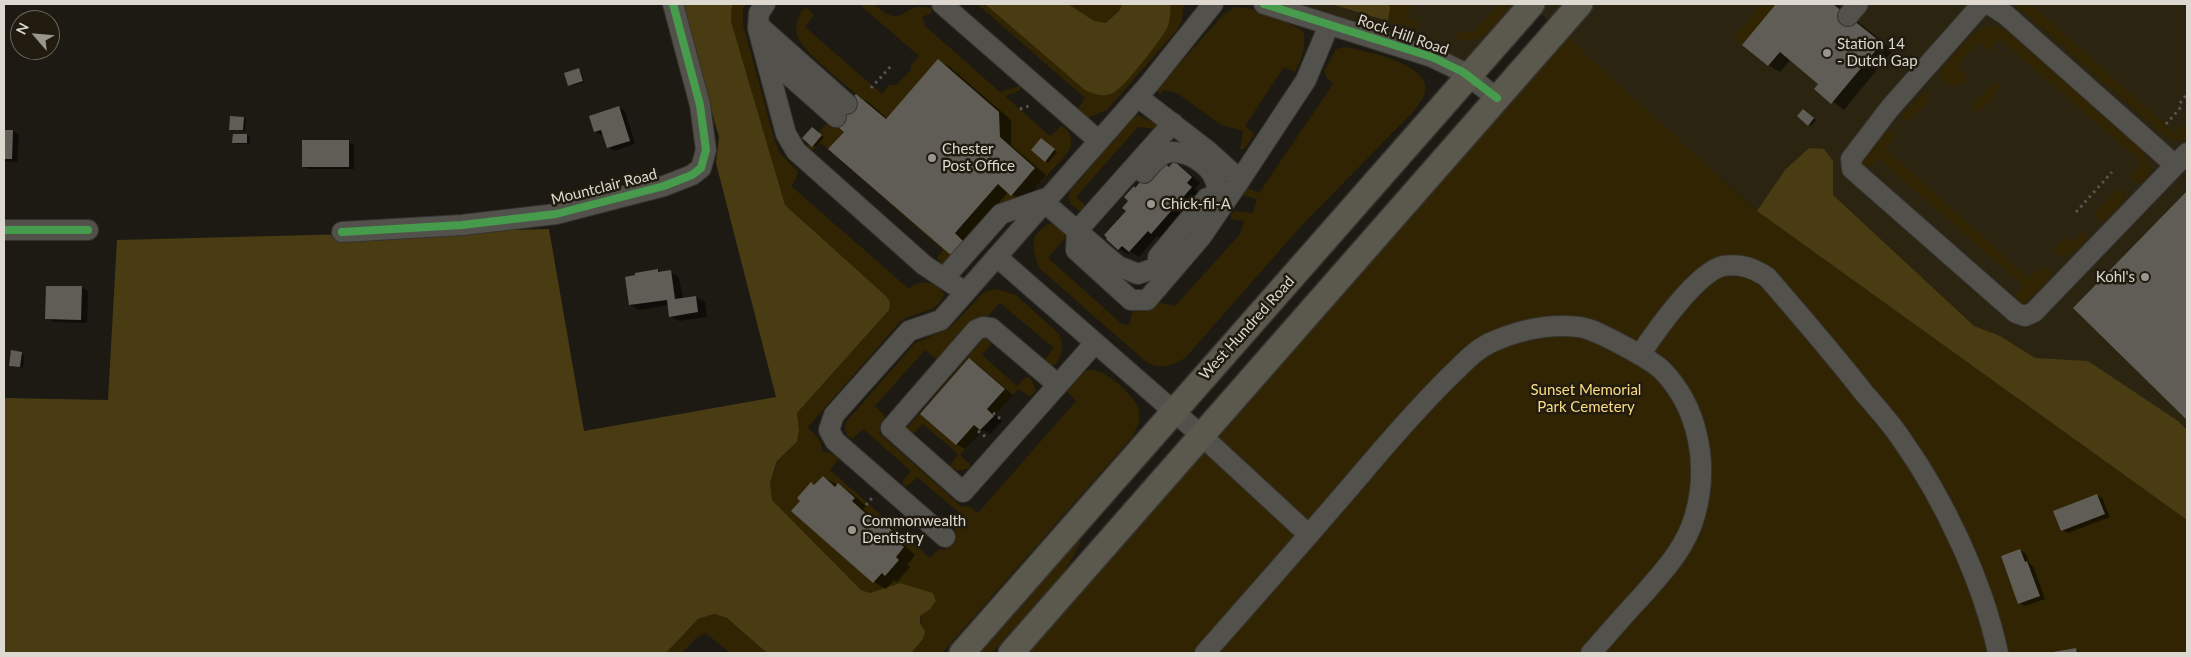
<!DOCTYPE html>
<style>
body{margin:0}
#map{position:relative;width:2191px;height:657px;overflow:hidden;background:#1d1a13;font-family:Lato,sans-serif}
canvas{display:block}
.frame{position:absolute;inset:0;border:5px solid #ddd9d1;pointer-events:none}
.north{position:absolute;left:10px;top:10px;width:50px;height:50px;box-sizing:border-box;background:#211c0f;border:1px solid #6c685d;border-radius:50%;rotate:297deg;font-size:14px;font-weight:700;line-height:20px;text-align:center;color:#ddd9d1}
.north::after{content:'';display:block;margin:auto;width:18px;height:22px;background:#9a968e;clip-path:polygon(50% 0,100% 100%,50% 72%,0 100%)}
</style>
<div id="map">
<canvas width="2191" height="657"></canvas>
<div class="frame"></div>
<div class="north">N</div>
</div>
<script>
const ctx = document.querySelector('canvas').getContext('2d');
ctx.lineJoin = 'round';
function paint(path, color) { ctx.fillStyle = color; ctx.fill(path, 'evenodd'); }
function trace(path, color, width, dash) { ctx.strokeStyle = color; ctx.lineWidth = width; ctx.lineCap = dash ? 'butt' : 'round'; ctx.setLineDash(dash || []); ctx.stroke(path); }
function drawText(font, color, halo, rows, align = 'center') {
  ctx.font = font + ' Lato,sans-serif'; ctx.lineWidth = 5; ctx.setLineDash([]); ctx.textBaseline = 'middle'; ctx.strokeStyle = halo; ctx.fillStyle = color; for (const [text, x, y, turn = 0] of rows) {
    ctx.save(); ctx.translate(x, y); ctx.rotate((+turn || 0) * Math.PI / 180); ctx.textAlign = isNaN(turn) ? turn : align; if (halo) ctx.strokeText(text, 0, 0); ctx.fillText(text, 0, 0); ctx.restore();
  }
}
const built = new Path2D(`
 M1270,4H1530L1469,74Z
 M1530,4H2187V520L1757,211Z`);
const green = new Path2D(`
 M732,4H746L743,8V24L775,142L780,153L798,172L796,179L791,186L909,289C920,278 935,281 944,294C939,314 914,311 900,322L808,427L821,442L822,451L837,455V461L830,470L930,558L939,549L945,550L956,534L955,528L964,517L917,477L909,485L903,486V480L911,471L863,429L852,439C845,435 844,429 846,422L914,344L951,327L982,294L988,291L996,289L1016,295L1059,334C1064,345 1063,355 1055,365L1051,366L1046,362L1045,359L1054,348L1000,303L988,316L977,318L973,321L939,359H936L925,350L875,406L885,416L879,433L962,507L969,506L978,513L1076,401L1066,390C1072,383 1079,372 1089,370C1103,367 1134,395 1138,408C1142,420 1137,428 1132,437L942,653H911L923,639L920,616L929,610L900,583L870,593L861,590L772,500L770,483L778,461L797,442L799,430L797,413L889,310L890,303L886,296L785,205L731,21Z
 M859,4H874C906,33 900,0 931,8L932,13L922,17L925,26L1000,92L1019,86L1022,87L1019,91L1005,96L1050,136L1061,126C1070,130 1073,139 1070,148C1067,156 1058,163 1053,169C1021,205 981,234 943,264L937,258L943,250L821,143L813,150L807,147L829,120L832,121L856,94C843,82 801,51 797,35C795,26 798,17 803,9L807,8L814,15L805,27L882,94L889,85H896L911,70V65L919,56Z
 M977,4H1184L1182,20L1177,30L1107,110L1089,117H1084L1077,110L1085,98Z
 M1388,4H1412L1407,17L1418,21L1420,27L1415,28L1388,21L1390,7Z
 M1499,4H1511C1499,19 1479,51 1456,37L1455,35L1458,32H1473Z
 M1762,4H1823L1793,37L1742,45L1733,37Z
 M2015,4H2031L2175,133L2187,121V138L2181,141L2167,138Z
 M1236,7C1260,8 1281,19 1303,31C1307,46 1302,59 1295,72L1284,67L1245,126L1255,134L1244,149H1240L1243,131L1221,125L1177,93L1164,90L1160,94L1156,90L1225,13Z
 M1987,26H1994L2009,32L2144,152L2151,168L2147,179L2139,184L2132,179V174L2142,163L2000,39L1988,51L1977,43L1957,66L1967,77C1962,92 1941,87 1940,72L1943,68C1956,53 1968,34 1987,26Z
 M1566,36L1757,211L2187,520V653H1028Z
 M1346,47C1366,52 1432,63 1425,93C1423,99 1418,105 1415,110L1303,224L1185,358C1170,367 1160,370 1145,361L1039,268C1032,247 1028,235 1050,223L1059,226L1066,233L1065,238L1048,258L1122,324L1129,325L1134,306L1147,300L1175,306L1241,233L1244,221L1231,219L1230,215L1236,211L1253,213L1257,199L1241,195L1246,187L1259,193L1333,84L1327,78L1324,71L1336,49Z
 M1994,82L1999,84C1999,93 1984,111 1975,112L1972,109L1973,104Z
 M1925,91L1930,94C1929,102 1914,120 1905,121L1901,116L1903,114Z
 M1138,115L1158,125L1157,129L1138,127L1076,197L1085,205L1087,211L1085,212C1075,209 1071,207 1068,197L1071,190L1131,119Z
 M1886,131H1892L1896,136L1886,149L2029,278L2042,266L2051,272V276L2026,303L2021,304L2014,297L2023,286L1878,158L1869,168L1861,164L1862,160Z
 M2116,190H2120L2126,196L2125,200L2104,221H2101L2095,216V213Z
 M2082,232L2088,234V238L2074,252L2062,256L2054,252L2053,250L2066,237L2071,242Z
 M986,338L991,344L982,355L1017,386L1026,377H1030L1036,390L1030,397L1018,389L960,455L970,464V468L957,471L950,466L958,454L923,424L913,434L907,428L983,339Z
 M1075,536L1081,542L1064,572L992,653H972Z
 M714,614L727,618L767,653H731L705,633L697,637L682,653H666L698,619Z`);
const forest = new Path2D(`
 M681,4H732L731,21L785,205L886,296L890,302L889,310L797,413L799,430L797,442L777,461L770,483L772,500L861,590L870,593L900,583L933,593L936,601L929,610L920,616V623L925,631L923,639L911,653H767L727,618L714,614L698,619L666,653H4V398L108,400L117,240L549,229L584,431L776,397L716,163L719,137Z
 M985,4H1068L1094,21L1106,23L1120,10L1122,4H1170C1171,12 1170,23 1166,30C1159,42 1122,91 1111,94C1101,97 1094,94 1085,90Z
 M1331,4H1388L1390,7L1388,21Z
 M1809,148L1824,149L1833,161V195L1974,326L2000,336L2035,358L2088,361L2178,421L2187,430V520L1757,211L1785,170Z`);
const shadow = new Path2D(`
 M1778,4H1838L1837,5L1893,50L1844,110L1816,89L1820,84L1791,59L1780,72L1768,65L1744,45Z
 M938,61L950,67L1011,120V145L1046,175L1023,202L1008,192L966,241L965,262L845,132L856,95L868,102L888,119Z
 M579,70L581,71L585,82L572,86L569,85Z
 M619,108L625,111L635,144L614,151L608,147L604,134L601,135L595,131Z
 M1806,112L1816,120L1811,126L1809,125Z
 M243,118L246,119L245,131L231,129Z
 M815,130L824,137L816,147L813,146Z
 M4,131H13L19,135L17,162L4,161Z
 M234,135H247L250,137V144H236L234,142Z
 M1044,141L1057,152L1048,163L1045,161Z
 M348,142L354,145V169H309L303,166Z
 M1160,161L1170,167L1174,163L1183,168L1200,183L1195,189L1200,193L1161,238L1157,236L1139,257L1131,252L1128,255L1107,239L1127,211L1129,201L1136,189Z
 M2187,193V419L2075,308Z
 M658,270L662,273L670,272L679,277L683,299L696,297L705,302L707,317L679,321L670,316L669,305L639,310L630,305Z
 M82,287L88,291L87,323L53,322L47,318Z
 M21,353L24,355L23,368L10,365Z
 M970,360L978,365L1013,395L995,415L1002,421L990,434L983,430L965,449L956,444Z
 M823,477L850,492L866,506L863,509L877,521L878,519L890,526L906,540L903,544L915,555L907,565L910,567L897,582L894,580L886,589L874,582L815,486Z
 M2096,495L2102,498L2110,517L2068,533L2062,530Z
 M2020,550L2026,554L2030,564L2033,566L2045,599L2025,606L2019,603Z
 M2076,649L2082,653H2055Z`);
const building = new Path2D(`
 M1776,4H1833L1882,43L1831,104L1814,89L1818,84L1780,52L1768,66L1742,45Z
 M938,59L999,112L1000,137L1035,168L1011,196L998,184L955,233L964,242L952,256L828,149L844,132L832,122L856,94L886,119Z
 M579,68L583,81L568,86L564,73Z
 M619,106L630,141L607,148L601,130L594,132L589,116Z
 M1803,109L1814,118L1808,126L1797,116Z
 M230,116L244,117L243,130H229Z
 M812,127L822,135L812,147L802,138Z
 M4,130H13L12,159H4Z
 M233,134H247V143H232Z
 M1041,138L1055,149L1045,162L1031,150Z
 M302,140H349V167H302Z
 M1160,159L1169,167L1174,161L1192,177L1187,183L1192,187L1151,234L1148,231L1129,252L1122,246L1118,250L1106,239L1107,238L1104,235L1126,211L1122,208L1128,201L1124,197L1134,186L1135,188Z
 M2187,191V420L2073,308Z
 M658,269V272L671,270L675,299L696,296L698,312L669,317L667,300L629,305L625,277L635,275V273Z
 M46,286H82L81,320L45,319Z
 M11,350L22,352L20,367L9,366Z
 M969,358L1005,389L987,409L994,416L980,430L974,425L956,445L920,414Z
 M823,476L835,487L838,483L855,498L852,501L875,522L878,518L895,533L892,537L904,547L896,557L899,560L885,576L882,573L873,583L791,511L800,501L797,498L811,482L814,485Z
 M2097,494L2105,514L2061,531L2053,511Z
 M2020,549L2025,562L2027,561L2040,596L2018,604L2001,556Z
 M2076,648L2077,653H2054L2053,652Z`);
const path = new Path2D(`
 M871,88L891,66
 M2180,103L2187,94
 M1020,109L1029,106
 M2166,124L2183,105
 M2076,212L2112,172
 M993,413L1002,420
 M978,431L987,438
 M866,505L872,498`);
const minor = new Path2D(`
 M765,4L759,13L758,29L786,134L796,151L924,265L965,292
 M942,4L1099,141
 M1264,4L1432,57L1463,72L1497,98
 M1982,4L1890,108L1851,159L1852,169L2016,313L2025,316L2034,312L2187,153
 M1989,4L2006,15L2175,165
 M1848,16L1858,4
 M758,25L847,104
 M765,54L836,117
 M1138,97L1208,151L1240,180
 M1173,123L1077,231L1076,250L1131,300H1147L1201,237L1240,180L1306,80L1329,25
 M1144,173C1151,165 1159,153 1171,152C1192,151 1221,171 1216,194C1215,201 1208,209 1204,214
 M1045,203L1118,266L1138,274L1155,268L1174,250
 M4,230H88
 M342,232L462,225L556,214L664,186L692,175L701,168L706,150L700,105L673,4
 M997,257L1202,436L1309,535
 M1158,257L1207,198
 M944,278L1001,214L1049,197
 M1640,355C1655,332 1697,272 1723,266C1740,263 1753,268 1767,277C1800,315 1833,353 1864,393C1877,408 1891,423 1902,440C1944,499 1983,582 1998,653
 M1057,384L991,328L983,327L976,330L891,428L963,492L1095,343
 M945,537L835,441L829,430L834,415L909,331L941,320L1149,84L1213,4
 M1205,653C1258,593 1311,533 1363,472C1390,440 1418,408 1448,378C1462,365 1474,350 1492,342C1519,330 1548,323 1579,327C1593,329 1609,338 1622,345C1635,352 1651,360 1662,370C1699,408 1709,465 1695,515C1686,548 1663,572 1641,597C1624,615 1608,634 1591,653`);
const major = new Path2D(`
 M962,653L1532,4
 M1011,653L1580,4`);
const cycleway = new Path2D(`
 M1264,4L1432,57L1463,72L1497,98
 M4,230H88
 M342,232L462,225L556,214L664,186L692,175L701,168L706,150L700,105L673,4`);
const markers = [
 [1827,53,5,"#9a968e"],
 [932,158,5,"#9a968e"],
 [1151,204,5,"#9a968e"],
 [2145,277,5,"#9a968e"],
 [852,530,5,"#9a968e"]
];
const streetNames = [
 ["Rock Hill Road",1403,35,19],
 ["Mountclair Road",604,187,-14],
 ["West Hundred Road",1247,328,-48]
];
const poiNames = [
 ["Station 14",1837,44],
 ["- Dutch Gap",1837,61],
 ["Chester",942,149],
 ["Post Office",942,166],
 ["Chick-fil-A",1161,204],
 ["Kohl's",2135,277,"right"],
 ["Commonwealth",862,521],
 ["Dentistry",862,538]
];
const parkNames = [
 ["Sunset Memorial",1586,390],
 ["Park Cemetery",1586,407]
];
paint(built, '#2a2411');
paint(green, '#302403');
paint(forest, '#493c13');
paint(shadow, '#0007');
paint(building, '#605d57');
trace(minor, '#36332f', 22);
trace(major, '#36332f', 28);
trace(path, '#585651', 3, [2.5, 4]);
trace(minor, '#53514b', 20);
trace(major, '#5b584e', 25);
trace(cycleway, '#469c4c', 8);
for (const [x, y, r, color] of markers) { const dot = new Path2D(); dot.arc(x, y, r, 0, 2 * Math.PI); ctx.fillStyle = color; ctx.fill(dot); trace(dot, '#211c0f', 2); }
drawText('15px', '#ddd9d1', '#211c0f', streetNames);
drawText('15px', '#ddd9d1', '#211c0f', poiNames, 'left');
drawText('15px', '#fbdb84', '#211c0f', parkNames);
</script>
